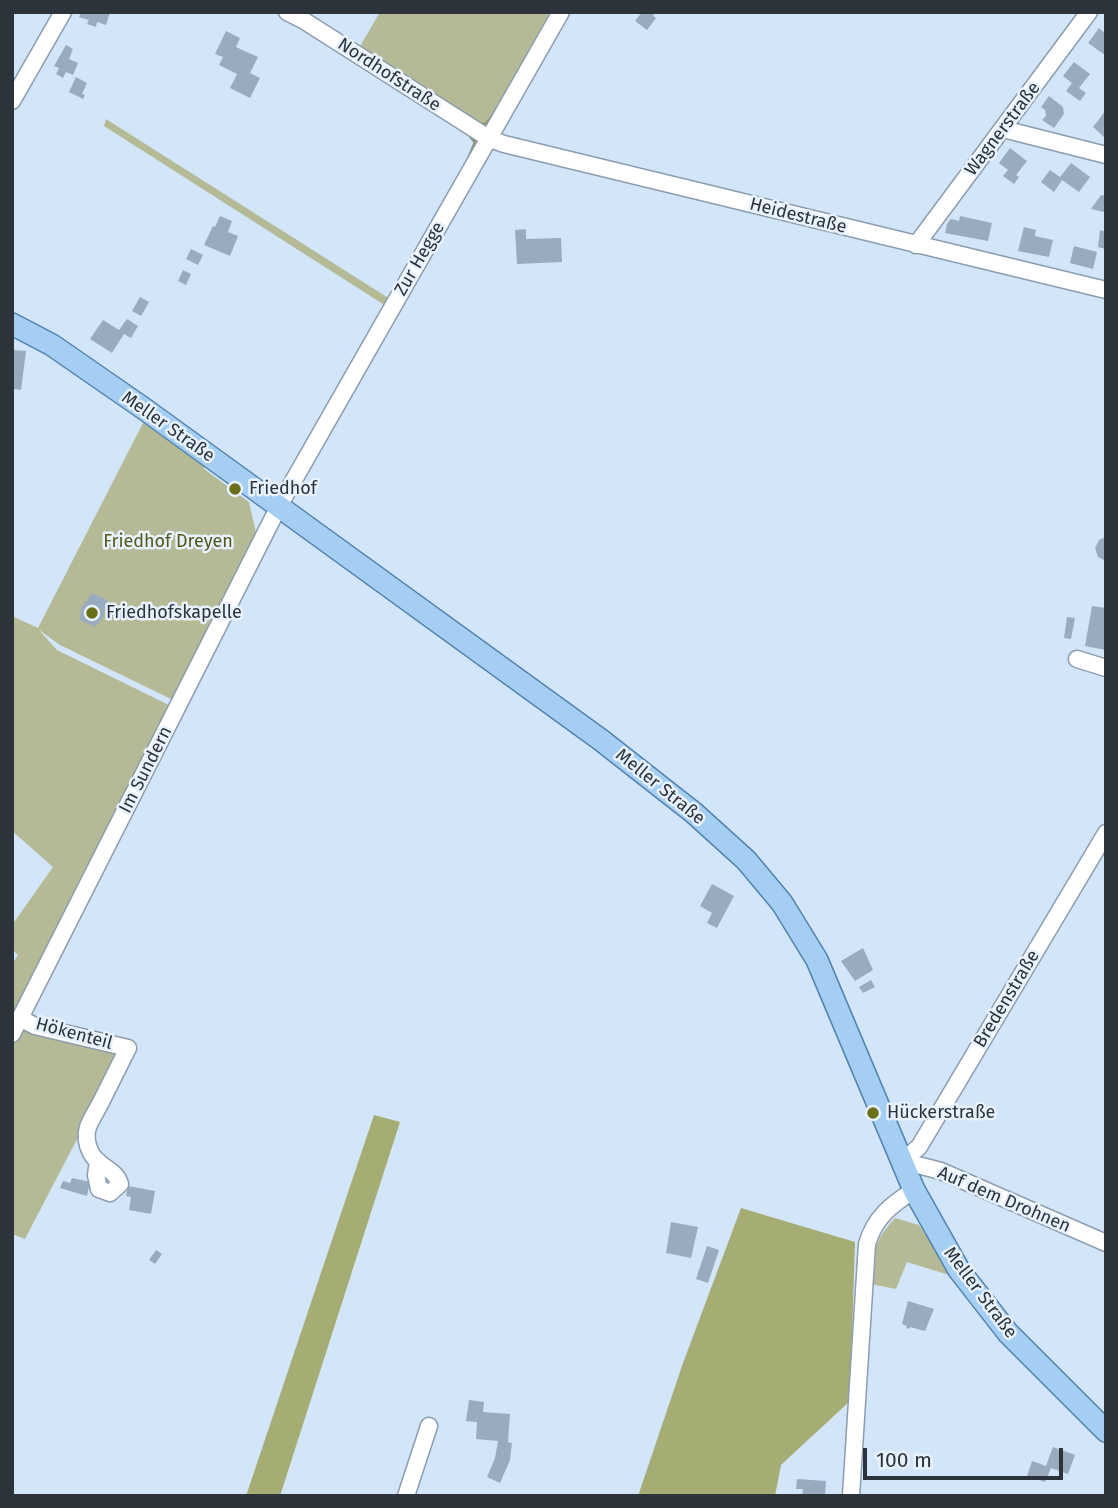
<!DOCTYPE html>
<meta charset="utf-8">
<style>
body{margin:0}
#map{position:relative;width:1118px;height:1508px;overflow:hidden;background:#d3e6f9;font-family:"Fira Sans",sans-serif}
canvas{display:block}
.frame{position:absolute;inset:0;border:14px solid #2c333b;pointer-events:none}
.scale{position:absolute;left:863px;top:1448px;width:200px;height:32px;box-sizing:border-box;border:4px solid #2c333b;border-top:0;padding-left:9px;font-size:21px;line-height:24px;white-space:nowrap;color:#2c333b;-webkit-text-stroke:5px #e7f2fe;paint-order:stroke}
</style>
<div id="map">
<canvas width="1118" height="1508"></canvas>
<div class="frame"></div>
<div class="scale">100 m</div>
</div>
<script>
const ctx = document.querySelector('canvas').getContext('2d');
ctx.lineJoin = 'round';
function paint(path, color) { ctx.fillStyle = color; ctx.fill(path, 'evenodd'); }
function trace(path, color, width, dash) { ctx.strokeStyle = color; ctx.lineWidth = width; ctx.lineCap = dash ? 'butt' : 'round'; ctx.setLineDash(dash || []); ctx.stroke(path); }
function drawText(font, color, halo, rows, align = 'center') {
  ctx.font = font + ' "Fira Sans",sans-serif'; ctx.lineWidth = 5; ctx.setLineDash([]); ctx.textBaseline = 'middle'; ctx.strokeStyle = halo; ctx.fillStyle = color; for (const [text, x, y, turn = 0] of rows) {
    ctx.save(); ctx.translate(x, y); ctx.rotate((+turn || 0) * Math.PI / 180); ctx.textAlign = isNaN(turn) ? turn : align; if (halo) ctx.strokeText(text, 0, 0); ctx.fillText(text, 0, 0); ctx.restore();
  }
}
const green = new Path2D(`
 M380,12H550L486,128L359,48Z
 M106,119L390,299L386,306L104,126Z
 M144,421L206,465L204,469L249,502L257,537L173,700L60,645L39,630L57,650L171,706L20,1008L13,1010L12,964L18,955L12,949V925L53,867L12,831V616L38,628Z
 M22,1028L123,1051L25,1239L12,1234V1047Z
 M895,1218L919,1225L952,1276L907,1262L896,1289L871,1284C873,1253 873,1242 895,1218Z`);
const forest = new Path2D(`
 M374,1115L400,1122L280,1496H246Z
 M741,1208L855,1242L850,1401L781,1465L775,1496H638L683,1363Z`);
const stream = new Path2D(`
 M480,125H486L493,117
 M469,159L476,142L471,136`);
const building = new Path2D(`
 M81,12H110L106,25L97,22L96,27L87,24L89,20L79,17Z
 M642,12H656L653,16L656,18L647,30L635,21Z
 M1099,28L1106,34L1105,55L1088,43Z
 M226,31L240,38L236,47L258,57L250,73L260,78L250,98L230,88L237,74L219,65L223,57L215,54Z
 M66,45L73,49L69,59L78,63L73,75L66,72L63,78L56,74L59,68L54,66Z
 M1074,62L1090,74L1079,88L1086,93L1080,101L1066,91L1072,83L1063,76Z
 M76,77L87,83L82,94L85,95L83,99L69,92Z
 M1049,96L1063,107L1064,114L1054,128L1042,120L1046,116L1045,110L1041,107Z
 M1106,110V139L1093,127Z
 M1010,148L1027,161L1016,175L1019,177L1014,184L1003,176L1008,170L999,163Z
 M1071,163L1090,177L1079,192L1062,180L1054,192L1041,182L1050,170L1060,177Z
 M1101,195L1106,196L1104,212L1091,209Z
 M220,216L232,221L228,232L238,236L230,256L204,245L213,226L215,227Z
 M960,216L992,223L988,241L945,233L947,224L951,219L959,221Z
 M1024,227L1036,230L1035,236L1053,240L1049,257L1018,251Z
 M526,229V239L561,238L562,262L517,264L515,230Z
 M1100,230L1106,232V249L1098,247Z
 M1074,246L1097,252L1093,269L1070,263Z
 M191,249L203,255L198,265L186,259Z
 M183,270L191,274L186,285L178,281Z
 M140,297L149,302L141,316L132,311Z
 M127,319L138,326L131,338L124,334L112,353L90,339L103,320L119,330Z
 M12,350L26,351L21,390L12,389Z
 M1106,537V561L1098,557L1095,548L1099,540Z
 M92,593L107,600L103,618L95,627L80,620L81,608Z
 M1092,606L1106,608V650L1085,646Z
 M1067,617L1075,618L1071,639L1064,638Z
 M712,884L734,896L717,928L707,923L712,913L700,906Z
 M863,948L873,970L855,981L841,961Z
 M871,980L875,987L863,993L859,987Z
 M72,1178L90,1182L87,1196L60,1188L63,1181L70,1183Z
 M128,1186L155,1191L151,1214L129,1210L131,1197L126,1196Z
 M671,1222L698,1227L691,1258L666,1253Z
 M707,1246L719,1250L708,1283L696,1279Z
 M156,1250L162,1254L155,1264L149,1260Z
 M908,1301L934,1309L925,1331L910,1327L909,1329L906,1328L907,1326L902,1324Z
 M469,1400L484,1402L483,1412L510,1414L508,1442L512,1443L510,1460L500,1483L487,1477L495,1458L498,1441L476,1439L477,1422L466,1421Z
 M1053,1447L1075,1455L1068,1474L1051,1468L1045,1482L1027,1476L1032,1461L1046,1466Z
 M797,1479L826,1481L825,1496H802L803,1489H796Z`);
const minor = new Path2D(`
 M287,12L303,20L490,139L504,144L1106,290
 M12,101L63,12
 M1003,129L1106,155
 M916,245L1089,12
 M1077,659L1106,668
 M20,1018L35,1026L128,1048C119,1066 110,1084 101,1102C97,1110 91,1119 88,1127C85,1136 87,1145 91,1153C98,1167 116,1169 120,1184L110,1193L99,1189L96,1175L98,1161
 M12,1034L279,506L561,12
 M902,1161L919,1147L1106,833
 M902,1161L941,1171L1106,1243
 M406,1496L429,1426
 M851,1496L867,1244C875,1217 891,1205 914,1190`);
const major = new Path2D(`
 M12,324L52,345L143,408L601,740L694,813L746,860L782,903L817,960L914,1190L959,1270L1008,1333L1106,1431`);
const markers = [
 [235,489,7,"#697017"],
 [92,613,7,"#697017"],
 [873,1113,7,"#697017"]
];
const streetNames = [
 ["Nordhofstraße",389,75,33],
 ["Wagnerstraße",1003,129,-53],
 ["Heidestraße",798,216,14],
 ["Zur Hegge",420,259,-60],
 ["Meller Straße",168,427,35],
 ["Im Sundern",146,770,-63],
 ["Meller Straße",660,787,39],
 ["Bredenstraße",1007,999,-59],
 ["Hökenteil",74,1034,15],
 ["Auf dem Drohnen",1004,1200,23],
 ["Meller Straße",980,1293,53]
];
const poiNames = [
 ["Friedhof",249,489],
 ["Friedhofskapelle",106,613],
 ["Hückerstraße",887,1113]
];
const parkNames = [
 ["Friedhof Dreyen",168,542]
];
paint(green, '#b5ba96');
paint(forest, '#a5ad75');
trace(stream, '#8d946f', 4.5);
paint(building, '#99abbd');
trace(minor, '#8b9daf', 19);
trace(major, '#5382ad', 24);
trace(minor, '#fff', 16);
trace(major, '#a4cef2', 21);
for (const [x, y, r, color] of markers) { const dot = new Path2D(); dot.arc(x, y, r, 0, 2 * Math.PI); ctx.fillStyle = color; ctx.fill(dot); trace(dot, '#e7f2fe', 2.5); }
drawText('18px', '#2c333b', '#e7f2fe', streetNames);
drawText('18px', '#2c333b', '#e7f2fe', poiNames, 'left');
drawText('18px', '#525818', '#e7f2fe', parkNames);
</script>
